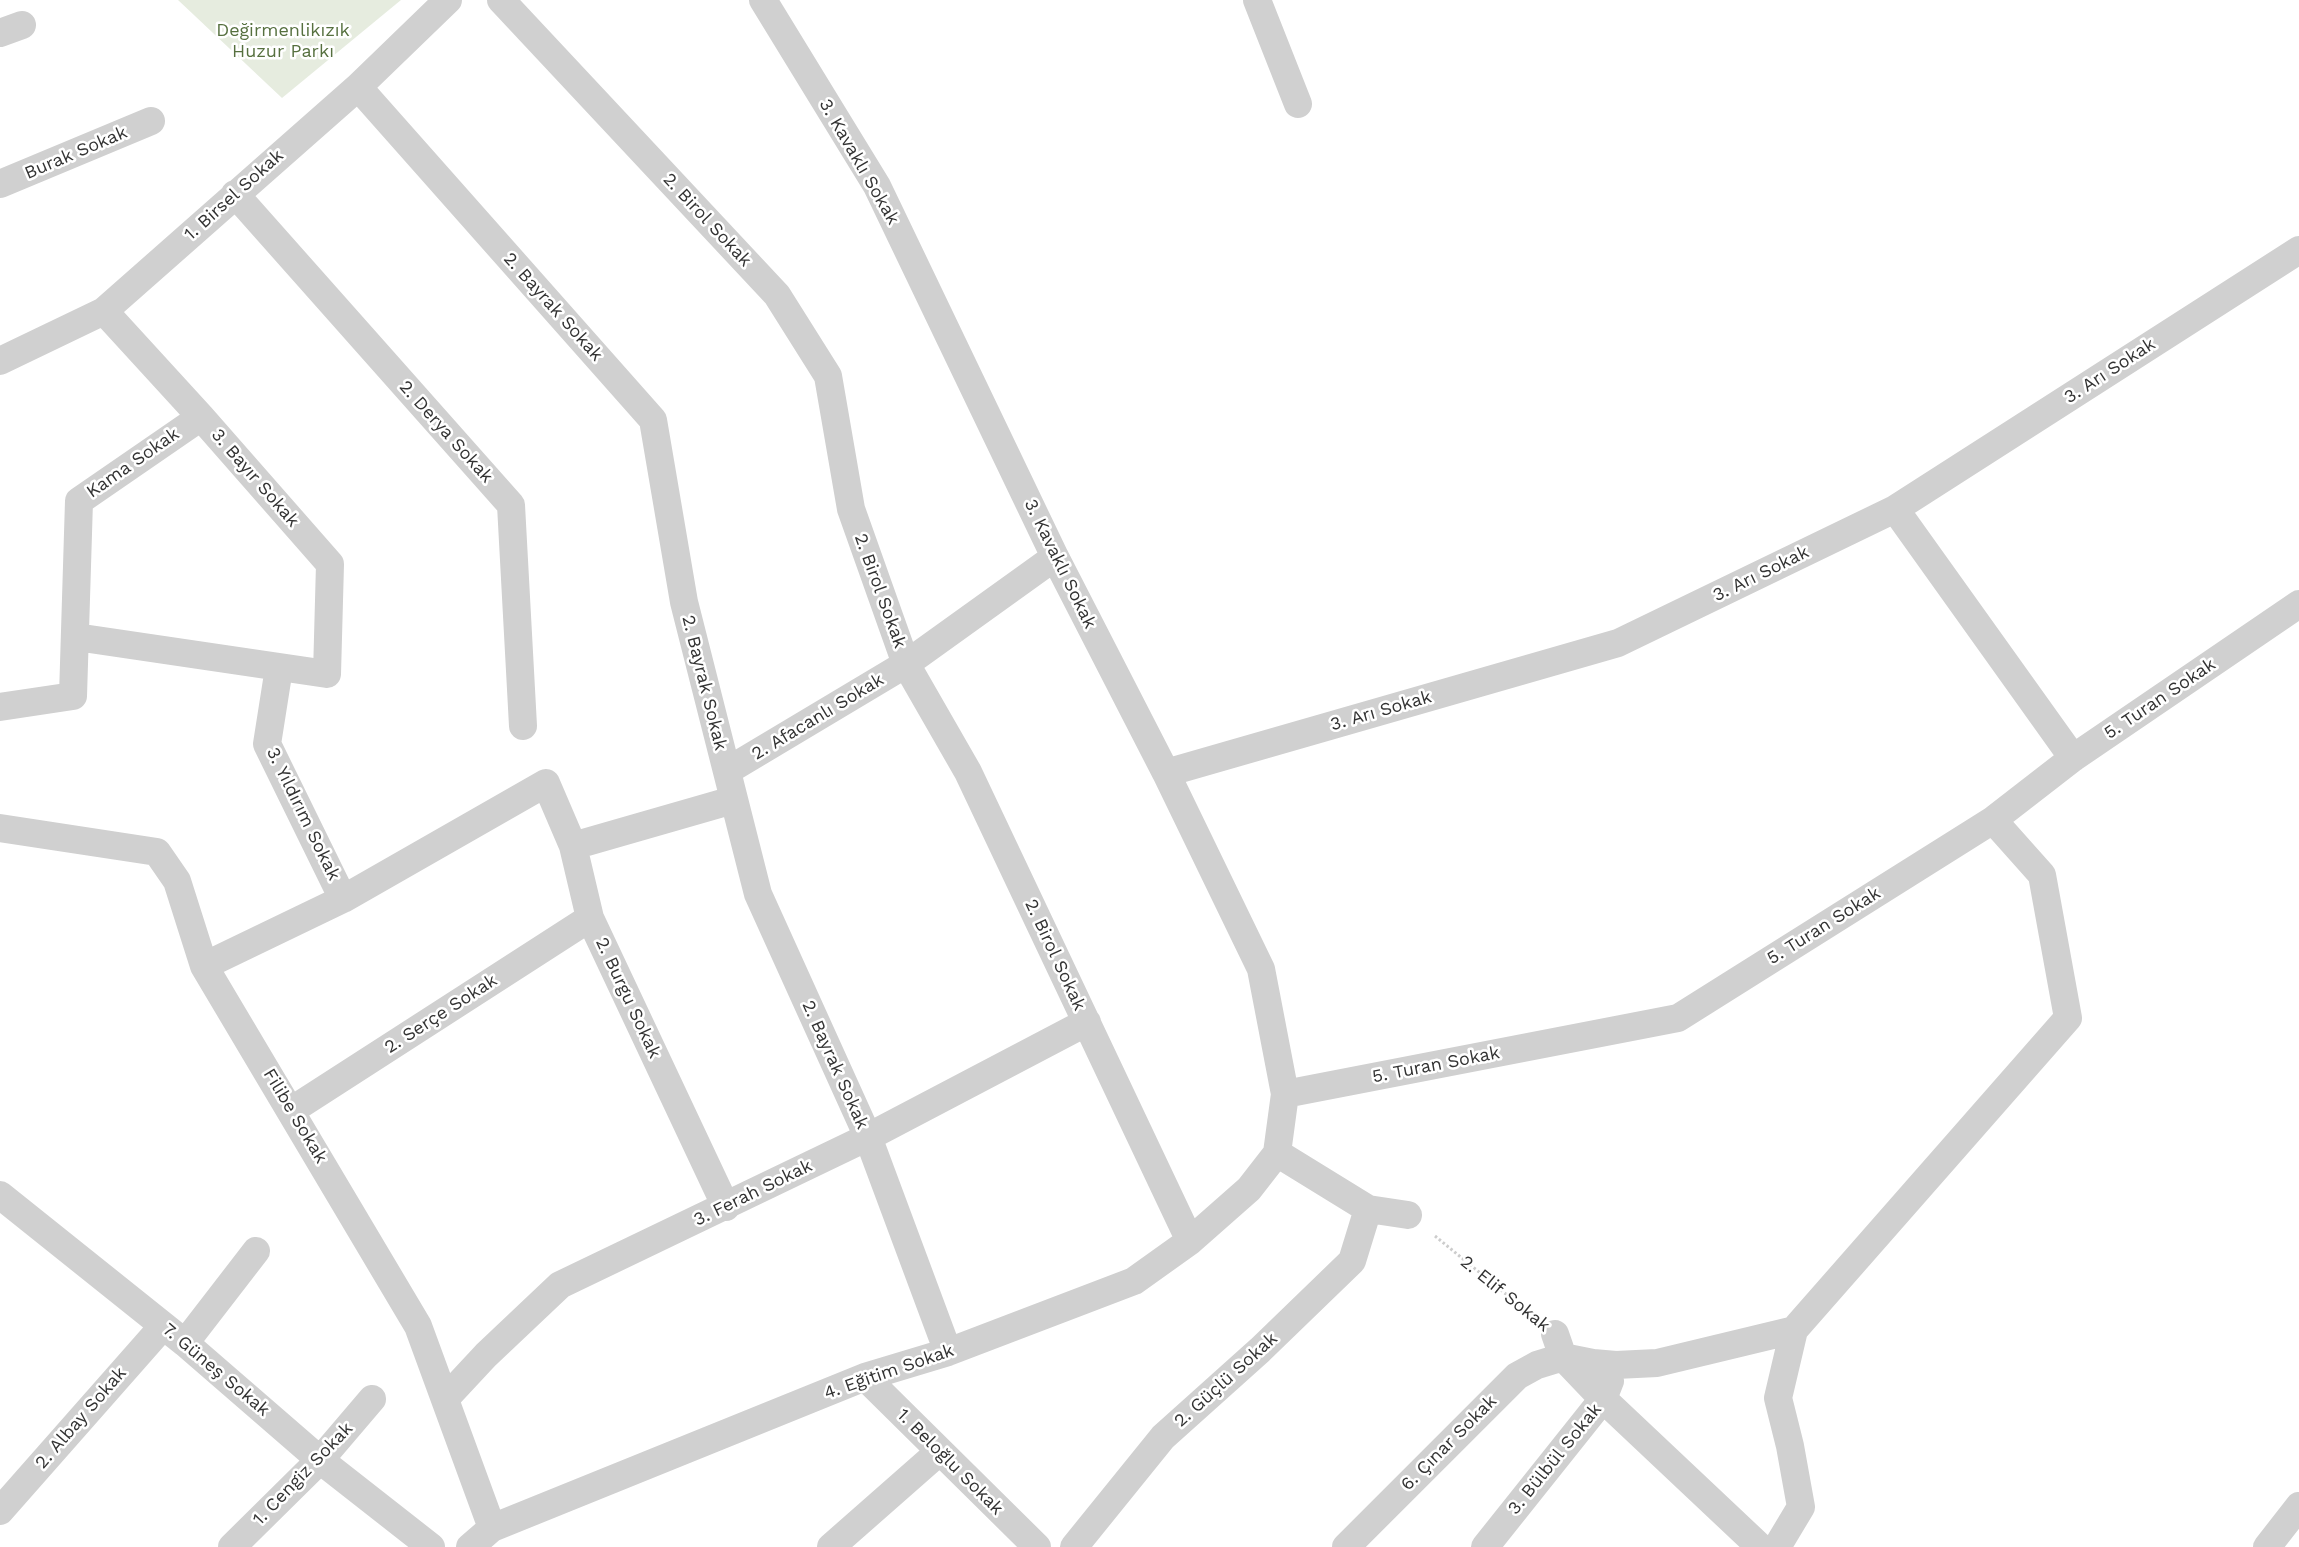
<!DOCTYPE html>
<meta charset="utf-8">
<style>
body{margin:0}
canvas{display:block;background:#fff}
</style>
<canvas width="2299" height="1547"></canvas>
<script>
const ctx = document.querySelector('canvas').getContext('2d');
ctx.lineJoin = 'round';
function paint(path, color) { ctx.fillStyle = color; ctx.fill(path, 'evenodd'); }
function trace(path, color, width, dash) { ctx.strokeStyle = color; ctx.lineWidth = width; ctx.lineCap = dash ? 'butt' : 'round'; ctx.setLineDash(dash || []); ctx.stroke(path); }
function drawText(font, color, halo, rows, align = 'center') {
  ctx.font = font + ' "Work Sans",sans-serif'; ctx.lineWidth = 5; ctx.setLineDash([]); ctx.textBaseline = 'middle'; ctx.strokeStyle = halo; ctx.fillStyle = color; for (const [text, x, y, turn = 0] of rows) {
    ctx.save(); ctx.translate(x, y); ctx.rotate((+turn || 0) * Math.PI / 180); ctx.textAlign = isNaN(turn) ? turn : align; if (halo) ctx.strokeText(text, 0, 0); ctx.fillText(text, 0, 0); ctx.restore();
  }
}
const green = new Path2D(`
 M178,0H401L282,98Z`);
const path = new Path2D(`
 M1435,1236L1529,1313`);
const minor = new Path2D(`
 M501,0L777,295L828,376L851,509L906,664L968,772L1190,1241
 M763,0L877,186L1055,557L1166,773L1261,969L1285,1094L1277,1153
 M1257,0L1298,104
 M0,33L22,25
 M358,87L653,420L684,602L758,894L868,1137L948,1352
 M0,184L151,121
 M235,194L511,505L523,726
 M0,361L104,311L358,87L448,0
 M1895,509L2073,758
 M76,637L327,674L330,564L201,417L104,311
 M279,668L267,744L343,899
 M0,707L73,696L79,501L201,417
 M727,771L906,664L1055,557
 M1166,773L1618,643L1895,509L2299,250
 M0,828L157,852L177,881L204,966L418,1326L492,1528
 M573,846L733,800
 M204,966L343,899L546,783L573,846L590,918L726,1207
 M1285,1094L1678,1018L1993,820L2073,758L2299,604
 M292,1110L590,918
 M1277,1153L1368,1209L1408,1215
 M0,1195L185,1343L320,1460L431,1547
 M1555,1334L1563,1357L1603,1399L1760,1547
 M185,1343L256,1251
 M865,1377L1037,1547
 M445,1399L486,1355L560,1285L868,1137L1087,1022
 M0,1511L163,1326
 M232,1547L320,1460L372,1399
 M470,1547L492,1528L865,1377L948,1352L1134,1281L1190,1241L1249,1189L1277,1153
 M831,1547L939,1452
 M1074,1547L1163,1437L1260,1350L1352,1261L1368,1209
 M1346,1547L1517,1376L1537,1365L1563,1357L1593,1363L1616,1365L1657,1363L1794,1330
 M1485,1547L1603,1399L1610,1381
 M1777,1547L1801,1507L1790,1446L1778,1398L1794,1330L2068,1018L2042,875L1993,820
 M2267,1547L2299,1506`);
const parkNames = [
 ["Değirmenlikızık",283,31],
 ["Huzur Parkı",283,52]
];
const streetNames = [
 ["Burak Sokak",76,153,-23],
 ["3. Kavaklı Sokak",859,162,60],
 ["1. Birsel Sokak",234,195,-42],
 ["2. Birol Sokak",707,220,47],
 ["2. Bayrak Sokak",553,307,48],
 ["3. Arı Sokak",2110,371,-33],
 ["2. Derya Sokak",446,432,48],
 ["Kama Sokak",133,463,-35],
 ["3. Bayır Sokak",255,478,49],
 ["3. Kavaklı Sokak",1060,564,64],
 ["3. Arı Sokak",1761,574,-26],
 ["2. Birol Sokak",880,591,70],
 ["2. Bayrak Sokak",704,683,76],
 ["5. Turan Sokak",2160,699,-34],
 ["3. Arı Sokak",1381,711,-16],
 ["2. Afacanlı Sokak",818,717,-31],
 ["3. Yıldırım Sokak",303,814,64],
 ["5. Turan Sokak",1824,926,-32],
 ["2. Birol Sokak",1055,955,65],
 ["2. Burgu Sokak",628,998,65],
 ["2. Serçe Sokak",441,1014,-33],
 ["2. Bayrak Sokak",835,1065,66],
 ["5. Turan Sokak",1436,1065,-11],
 ["Filibe Sokak",295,1116,59],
 ["3. Ferah Sokak",753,1193,-26],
 ["2. Elif Sokak",1505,1294,39],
 ["7. Güneş Sokak",216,1370,40],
 ["4. Eğitim Sokak",889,1372,-19],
 ["2. Güçlü Sokak",1226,1380,-42],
 ["2. Albay Sokak",81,1418,-49],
 ["6. Çınar Sokak",1449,1443,-45],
 ["3. Bülbül Sokak",1555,1459,-51],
 ["1. Beloğlu Sokak",950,1462,45],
 ["1. Cengiz Sokak",303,1474,-46]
];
paint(green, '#e6ecdf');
trace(path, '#cdcdcd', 3, [2.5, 2.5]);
trace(minor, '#d0d0d0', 28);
drawText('18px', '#56703f', '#fff', parkNames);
drawText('18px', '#333', '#fff', streetNames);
</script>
